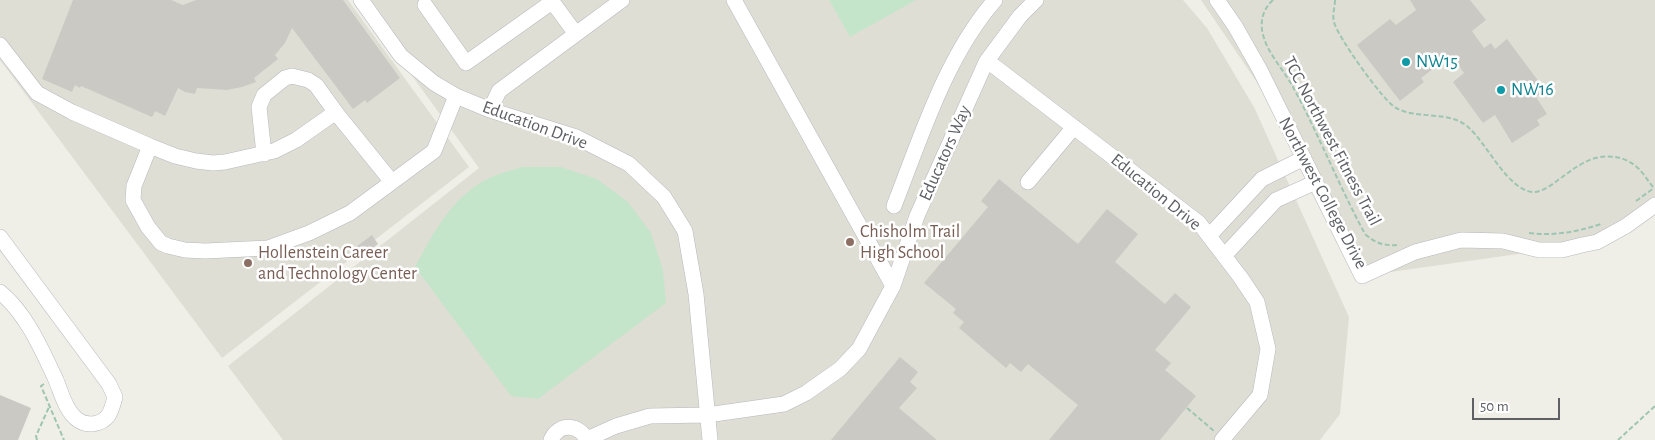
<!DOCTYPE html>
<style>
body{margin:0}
#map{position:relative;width:1655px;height:440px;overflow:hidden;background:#efefe7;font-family:"Alegreya Sans",sans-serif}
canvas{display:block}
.scale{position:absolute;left:1472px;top:398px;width:88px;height:22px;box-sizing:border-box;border:2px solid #5e6066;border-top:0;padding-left:6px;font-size:15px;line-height:18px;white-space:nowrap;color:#5e6066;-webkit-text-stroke:4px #fff;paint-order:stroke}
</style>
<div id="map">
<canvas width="1655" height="440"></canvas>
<div class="scale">50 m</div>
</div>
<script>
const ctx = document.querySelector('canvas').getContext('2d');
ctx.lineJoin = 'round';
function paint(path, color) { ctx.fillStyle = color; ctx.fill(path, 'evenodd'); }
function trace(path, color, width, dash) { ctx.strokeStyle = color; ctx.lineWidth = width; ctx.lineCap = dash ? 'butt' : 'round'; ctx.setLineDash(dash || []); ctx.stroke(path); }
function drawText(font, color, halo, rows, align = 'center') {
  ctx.font = font + ' "Alegreya Sans",sans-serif'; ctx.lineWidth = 5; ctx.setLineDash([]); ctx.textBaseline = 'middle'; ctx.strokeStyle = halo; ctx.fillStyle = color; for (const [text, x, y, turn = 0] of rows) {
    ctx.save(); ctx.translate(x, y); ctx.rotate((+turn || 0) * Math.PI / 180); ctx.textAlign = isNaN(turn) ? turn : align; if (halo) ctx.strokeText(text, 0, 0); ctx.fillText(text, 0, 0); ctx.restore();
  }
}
const education = new Path2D(`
 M0,0H348L469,167L222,358L0,60Z
 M357,0H1183L1207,28L1254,107L1349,317L1340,414L1320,440H283L228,366L479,168Z
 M1201,0H1655V203L1582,245L1362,276L1292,134Z`);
const green = new Path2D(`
 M829,0H916L850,37Z
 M522,167H561L597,179L628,202L651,233L663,270L666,303L538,399L511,396L415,267C433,233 451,199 485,180C496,174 510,171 522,167Z`);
const building = new Path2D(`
 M73,0H171L183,5L196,0H343L400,78L367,103L365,100L353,109L292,28L285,43L275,55L278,59L254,78L256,82L242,87L227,90L197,88L195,94L185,92L178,88L165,116L155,111L152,117L81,86L80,88L75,85L72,92L42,79Z
 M1410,0H1470L1486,20L1472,31L1484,48L1491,43L1495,49L1507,39L1545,90L1536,97L1547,114L1537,120L1540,125L1512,143L1495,115L1483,123L1453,82L1464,73L1451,55L1421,78L1424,82L1400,101L1357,45L1390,19L1396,25L1416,10Z
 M999,179L1078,244L1107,209L1138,234L1115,262L1165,304L1175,293L1191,307L1155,350L1171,363L1165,370L1196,396L1160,440H1049L1078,405L1028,364L1021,372L1010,363L1006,368L959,328L964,322L953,313L956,309L924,283L988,207L981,201Z
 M372,235L378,244L358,259L352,250Z
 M900,357L918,372L910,382L917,388L899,408L937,440H831Z
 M0,395L31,408L18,440H0Z`);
const path = new Path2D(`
 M1273,0C1262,10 1259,24 1264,38C1268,53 1285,72 1293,87C1319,135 1339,186 1365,234C1375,243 1383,246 1397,245
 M1335,0C1335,7 1332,15 1334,22C1337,36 1384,102 1396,108C1418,120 1449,110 1468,127C1487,143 1509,193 1535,192C1543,191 1552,185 1558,180C1566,175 1572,169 1580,165C1598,153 1623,153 1639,169C1644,174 1648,181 1653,187
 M1636,201L1654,188
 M1529,233C1555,236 1576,232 1601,224
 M44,384L41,386L64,440
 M1187,408L1214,431
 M37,440L36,436L49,407
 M1618,440L1655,406`);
const minor = new Path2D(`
 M361,0L401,56L434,83L456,96L490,110L576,137L629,164L664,197L685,231L696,294L710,440
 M551,0L576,34
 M734,0L893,286
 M1217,0L1235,26L1260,70L1362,276L1415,252L1461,240L1503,241L1539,250H1562L1582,245L1597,242L1626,226L1655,205
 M425,5L466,63L552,2
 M0,45L37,93L72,112L150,146L175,156L196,161L213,163L225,162L274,151L296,140L333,114H337L392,182
 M986,62L994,66L1199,223L1241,278L1257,302L1268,349L1260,395L1222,440
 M490,110L499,91L622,0
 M150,146L134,186L133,200L148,227L161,243L168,246L185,250L205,251L268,248L309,233L350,213L434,151L456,96
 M264,154L259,107L264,95L285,78L292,76L308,80L316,85L337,114
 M1028,182L1074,127
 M894,206C921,137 946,56 995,0
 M1209,236L1262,179L1304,158
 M0,237L109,384L115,397C111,412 109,422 92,424C87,424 82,423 78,420C66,412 61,392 56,380C42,350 26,313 0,292
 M1224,256L1276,200L1316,182
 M587,439L616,426L650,416L707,415L784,404L806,393L840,369L859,349L893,286L917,216L986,62L1020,16L1036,0
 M551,440C559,422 579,424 587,440`);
const markers = [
 [1406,62,5,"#0f9aa8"],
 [1501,90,5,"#0f9aa8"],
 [850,242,5,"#8d6e63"],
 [248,263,5,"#8d6e63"]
];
const cultureNames = [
 ["NW15",1416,62],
 ["NW16",1511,90]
];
const streetNames = [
 ["Education Drive",535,125,20],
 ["TCC Northwest Fitness Trail",1332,141,62],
 ["Educators Way",945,153,-66],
 ["Education Drive",1156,192,39],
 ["Northwest College Drive",1323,193,62]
];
const educationNames = [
 ["Chisholm Trail",860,232],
 ["High School",860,253],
 ["Hollenstein Career",258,253],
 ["and Technology Center",258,274]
];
paint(education, '#dfded5');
paint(green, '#c5e5cb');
paint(building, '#cbc9c4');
trace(minor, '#b7b8bc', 16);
trace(path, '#9ec5b1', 2, [5, 2.5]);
trace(minor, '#fff', 15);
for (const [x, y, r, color] of markers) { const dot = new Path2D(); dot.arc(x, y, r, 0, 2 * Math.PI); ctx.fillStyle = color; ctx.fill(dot); trace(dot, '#fff', 2); }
drawText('18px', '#0d838f', '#fff', cultureNames, 'left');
drawText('18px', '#5e6066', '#fff', streetNames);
drawText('18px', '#785e54', '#fff', educationNames, 'left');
</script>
